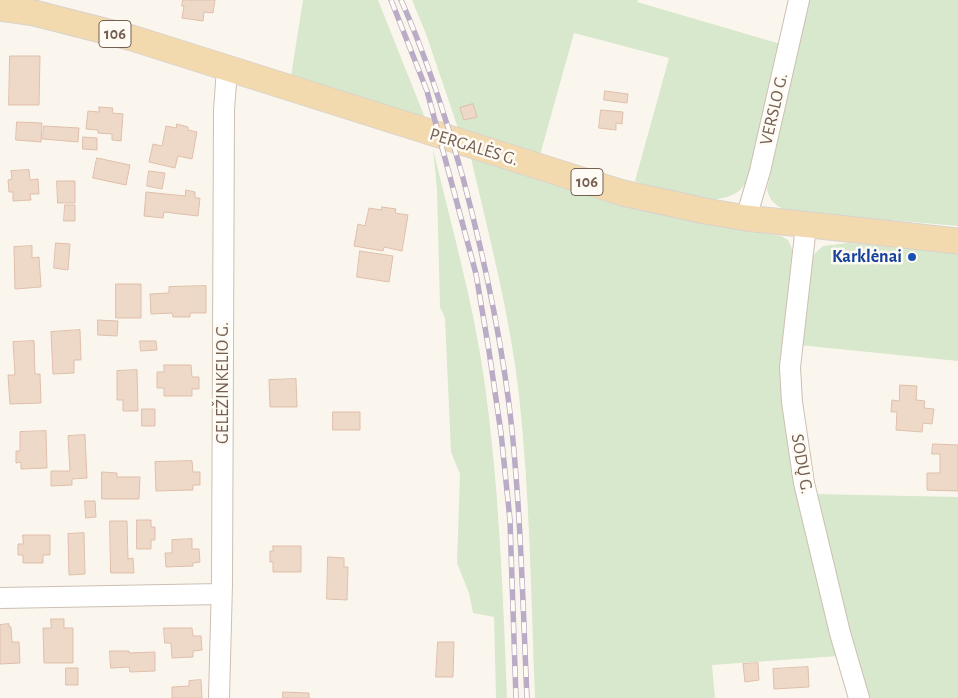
<!DOCTYPE html>
<meta charset="utf-8">
<style>
body{margin:0}
canvas{display:block;background:#fbf6ed}
</style>
<canvas width="958" height="698"></canvas>
<script>
const ctx = document.querySelector('canvas').getContext('2d');
ctx.lineJoin = 'round';
function paint(path, color) { ctx.fillStyle = color; ctx.fill(path, 'evenodd'); }
function trace(path, color, width, dash) { ctx.strokeStyle = color; ctx.lineWidth = width; ctx.lineCap = dash ? 'butt' : 'round'; ctx.setLineDash(dash || []); ctx.stroke(path); }
function drawText(font, color, halo, rows, align = 'center') {
  ctx.font = font + ' "Alegreya Sans",sans-serif'; ctx.lineWidth = 5; ctx.setLineDash([]); ctx.textBaseline = 'middle'; ctx.strokeStyle = halo; ctx.fillStyle = color; for (const [text, x, y, turn = 0] of rows) {
    ctx.save(); ctx.translate(x, y); ctx.rotate((+turn || 0) * Math.PI / 180); ctx.textAlign = isNaN(turn) ? turn : align; if (halo) ctx.strokeText(text, 0, 0); ctx.fillText(text, 0, 0); ctx.restore();
  }
}
const green = new Path2D(`
 M303,0H378L425,118L291,76Z
 M412,0H638L637,2L784,45L751,175C747,181 742,190 736,193C706,210 666,190 635,181L669,58L574,33L540,155L459,131L426,34Z
 M809,0H958V226L794,212C780,209 770,204 767,189Z
 M433,149C451,225 473,301 484,378C499,484 503,591 507,698H496L494,617L473,613L469,593L457,563L460,474L451,452L445,318L440,307L437,189Z
 M471,158L669,215L781,236L788,240L794,253L784,346L838,656L712,665L715,698H535C531,597 530,496 519,395C510,315 489,236 471,158Z
 M848,243L958,254V361L799,345L812,256L823,246Z
 M814,494L958,497V698H867Z`);
const building = new Path2D(`
 M183,0H215L213,13L204,12L203,21L182,18L184,6H182Z
 M10,56H40L39,105H9Z
 M605,91L628,94L627,103L604,100Z
 M473,104L477,117L464,120L460,108Z
 M99,107L113,108L112,113L123,114L121,141L112,140V134L98,133V130L86,129L88,111L99,112Z
 M601,110L623,112L622,124L616,123V130L599,128Z
 M17,122L42,123L41,142L16,140Z
 M177,124L188,127V130L197,132L192,159L178,156L175,168L149,162L153,144L162,146L166,126L176,128Z
 M44,126L79,128L78,142L43,139Z
 M83,137L97,138V150L83,149Z
 M97,158L130,165L126,185L93,178Z
 M29,170L30,180L38,179L39,194H30L31,200L13,201V192H9L8,180L12,179L11,171Z
 M149,171L165,173L162,189L147,186Z
 M57,181H75V203H58Z
 M186,190L195,192V198H200L198,216L164,212L163,218L144,216L146,192L185,196Z
 M65,205H75V221H64Z
 M382,207L396,209L395,213L408,215L402,251L384,247L383,251L354,246L358,224L365,226L369,208L381,210Z
 M56,243L70,244L68,270L54,268Z
 M32,246V258L39,257L41,287L15,289L14,247Z
 M360,251L393,256L389,282L357,277Z
 M116,284H141V318H116Z
 M206,286V313H190V317H173L172,313L151,314L150,294L169,293V287Z
 M98,320L118,321L117,336L98,335Z
 M80,330L81,360H74V373L53,374L51,332Z
 M34,341L35,374H40L41,403L10,404L8,375H15L13,342Z
 M140,341H156L157,350L141,351Z
 M164,365H191L192,377H199V389H192V396H164V388H157V372H164Z
 M137,370L138,411H123V400H117V371Z
 M296,379L297,407H270L269,380Z
 M900,385L917,386L916,400L925,401L924,408L934,409L932,424L923,423L922,432L896,430L897,412H891L892,400L899,401Z
 M142,409H155V426H142Z
 M333,412H360V430H333Z
 M46,431L47,468L21,469V462L16,463V451H20V432Z
 M85,435L87,478L72,479V485L51,486V471H70L68,436Z
 M933,444L958,445V491L927,490V473H940V454H932Z
 M192,461L193,472H200V485H193V490L156,491L155,462Z
 M102,472L117,473V477H140L139,499H102Z
 M85,501H95L96,517L86,518Z
 M137,520H151V527H155V540H151V549H137Z
 M110,521H127L128,559L133,558L134,573H111Z
 M84,533L85,574L69,575L68,534Z
 M23,535H50V555H43V563H23V555H18V544H23Z
 M192,539V549H199L200,562L193,563V566L166,567L165,553H172V540Z
 M273,546H301V572H273V562H270V551H273Z
 M328,557L344,558V567H348L347,600L327,599Z
 M51,619H64V628H73V663H44L43,628H51Z
 M9,624V627H11L12,642H19L20,663L0,664V625Z
 M164,628H192L193,636H201L202,650L193,651V657L172,658L171,643H165Z
 M438,642H454L453,677H436Z
 M110,651H129V653L155,652V671L130,672L129,667L111,668Z
 M758,663L759,680L745,682L743,664Z
 M808,667L809,687L774,689L773,669Z
 M66,668H78V685H66Z
 M201,680L202,698H172V687L189,686V681Z
 M283,692L309,693V698H283Z`);
const minor = new Path2D(`
 M746,218L760,171L799,0
 M806,226L790,367L792,402L804,483L840,633L859,698
 M0,598L221,594
 M219,698L222,584L224,110L227,69`);
const major = new Path2D(`
 M0,8L34,13L132,38L623,193L705,211L746,218L958,241`);
const rail = new Path2D(`
 M391,0L427,91L476,274L489,351L501,433L510,520L516,698
 M401,0C427,58 446,118 463,178C485,261 503,345 512,430C521,519 523,609 527,698`);
const markers = [
 [912,257,5,"#1a4fb4"]
];
const shields = [
 [115,34,32],
 [587,182,32]
];
const shieldNames = [
 ["106",115,34],
 ["106",587,182]
];
const streetNames = [
 ["VERSLO G.",774,109,-77],
 ["PERGALĖS G.",474,147,17],
 ["GELEŽINKELIO G.",223,383,-90],
 ["SODŲ G.",802,464,80]
];
const transitNames = [
 ["Karklėnai",902,257]
];
paint(green, '#d7e8cc');
paint(building, '#eed8c8');
trace(building, '#dfbfaa', 1);
trace(minor, '#cdbfb3', 22);
trace(major, '#d8d2ce', 27);
trace(minor, '#fff', 20);
trace(major, '#f2daae', 25);
trace(rail, '#baabc6', 5.5);
trace(rail, '#fefaf4', 4, [11]);
for (const [x, y, r, color] of markers) { const dot = new Path2D(); dot.arc(x, y, r, 0, 2 * Math.PI); ctx.fillStyle = color; ctx.fill(dot); trace(dot, '#fefaf4', 2); }
for (const [x, y, w] of shields) { const box = new Path2D(); box.roundRect(x - w / 2, y - 13.5, w, 27, 4); ctx.fillStyle = '#fefaf4'; ctx.fill(box); trace(box, '#755f51', 1); }
drawText('bold 16px', '#755f51', null, shieldNames);
drawText('18px', '#755f51', '#fefaf4', streetNames);
drawText('bold 18px', '#164399', '#fefaf4', transitNames, 'right');
</script>
